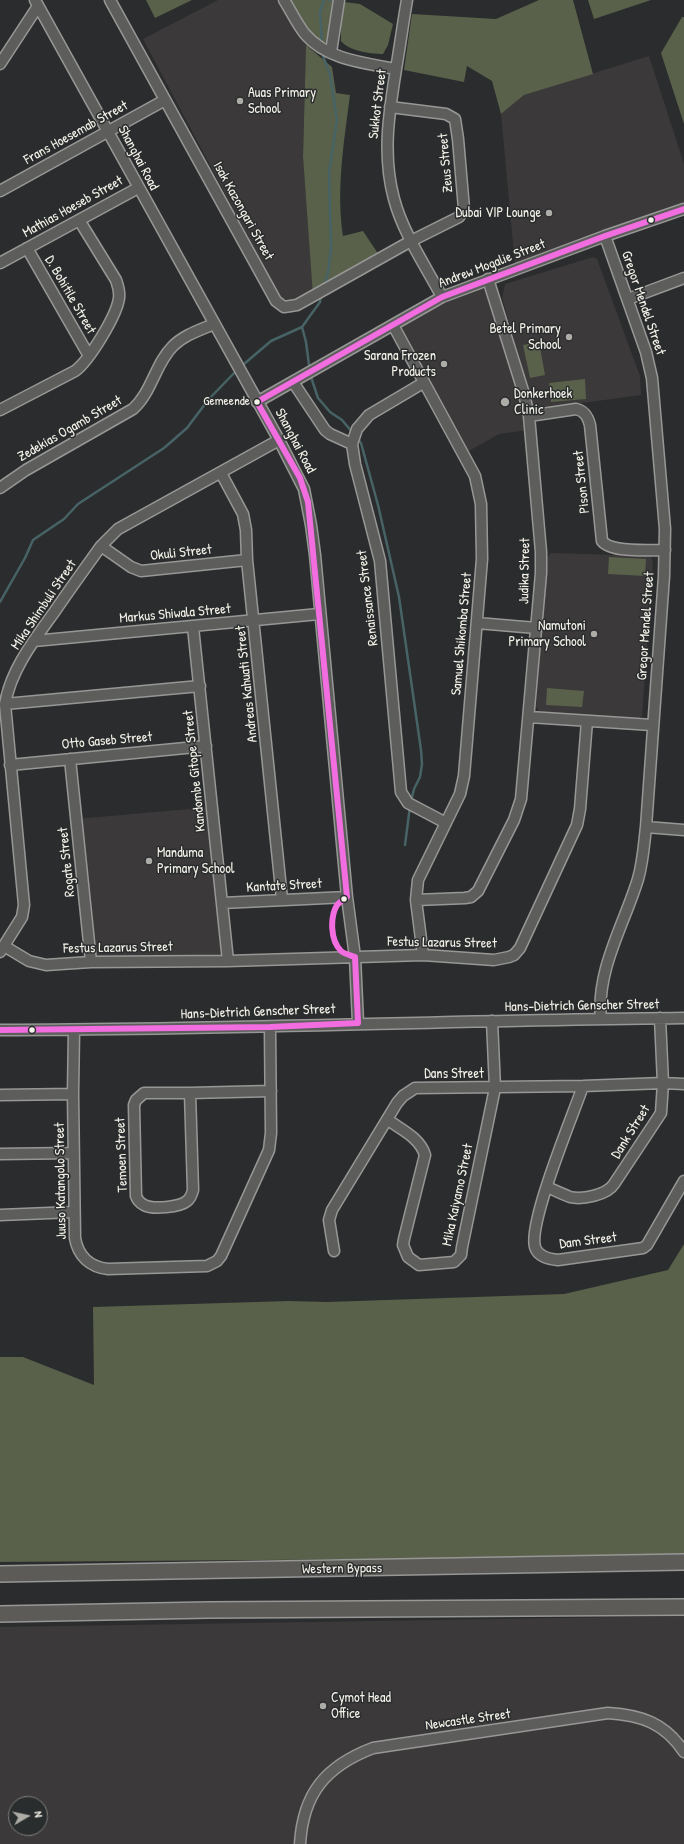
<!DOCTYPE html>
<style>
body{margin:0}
#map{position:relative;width:684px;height:1844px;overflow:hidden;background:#2b2c2d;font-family:"Patrick Hand",sans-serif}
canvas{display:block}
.north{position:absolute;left:8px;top:1796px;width:40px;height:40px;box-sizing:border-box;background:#2a2d2e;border:1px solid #7b7b78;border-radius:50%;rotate:81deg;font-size:11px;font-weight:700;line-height:16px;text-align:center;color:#f4f1e8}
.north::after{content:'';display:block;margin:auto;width:14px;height:18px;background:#aeaca7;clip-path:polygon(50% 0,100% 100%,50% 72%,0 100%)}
</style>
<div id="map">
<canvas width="684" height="1844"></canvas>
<div class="north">N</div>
</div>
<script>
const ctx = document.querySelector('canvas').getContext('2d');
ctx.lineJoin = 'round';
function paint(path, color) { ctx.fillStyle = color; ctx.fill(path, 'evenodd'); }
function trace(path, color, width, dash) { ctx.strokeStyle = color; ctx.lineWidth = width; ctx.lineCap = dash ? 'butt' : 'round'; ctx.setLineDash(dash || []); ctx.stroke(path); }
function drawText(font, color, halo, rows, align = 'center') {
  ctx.font = font + ' "Patrick Hand",sans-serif'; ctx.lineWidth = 3; ctx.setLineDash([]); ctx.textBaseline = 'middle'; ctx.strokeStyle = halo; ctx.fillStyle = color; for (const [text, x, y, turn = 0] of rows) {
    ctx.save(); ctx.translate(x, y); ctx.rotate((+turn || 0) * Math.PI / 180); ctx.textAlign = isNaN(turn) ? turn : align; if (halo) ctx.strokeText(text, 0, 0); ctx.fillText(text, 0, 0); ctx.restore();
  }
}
const built = new Path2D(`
 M218,0H276L306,45L303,157L313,291L290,301L280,297L143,39Z
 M649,56L684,164V207L515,265L501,114L524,95Z
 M593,257L597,259L640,376L641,395L538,409L533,404L502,298L505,284Z
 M476,287L487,290L522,393L528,430L499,434L467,452L401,326Z
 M551,553L650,556L653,561L642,716L638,719L540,712L536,707L547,558Z
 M212,807L228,961L91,962L76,819Z
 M684,1616V1844H0V1627ZM16,1804H40V1828H16Z`);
const green = new Path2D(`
 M146,0H192L155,18Z
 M291,0H333L331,37L326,42L321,43L308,31Z
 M539,0H573L593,74L524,95L501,114L492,81L467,66L464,82L404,70L412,14L496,19Z
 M588,0H651L594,19Z
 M344,2L360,4L393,24L388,45L383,54C371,54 349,51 341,41V12Z
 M682,17H684V124L661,53Z
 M306,45L332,67L336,93L350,95C344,142 336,189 343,236L363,231L381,258L313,296L303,157Z
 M539,342L545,375L530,378L523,345Z
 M585,379L586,399L551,402L549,383Z
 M609,557L646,559L645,576L608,574Z
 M547,688L584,691L582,707L546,705Z
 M684,1244V1554L520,1558L0,1562V1357H23L94,1385L93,1307L289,1301L327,1302L564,1294L668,1270Z`);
const stream = new Path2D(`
 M330,0V1
 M322,44L320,12L324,0
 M323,56L330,74L337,120L329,173L331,248L328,273L324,286
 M302,327L306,342L309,365
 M244,364L271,341L302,327L320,302L321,295
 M311,377L318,398L330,412L342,420L353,433
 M357,438L361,443L378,505L399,597L421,750L422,764L420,777L414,789L411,801
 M0,602L25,558L33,540L64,519L78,504L164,448L187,428L208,400L237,370
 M405,845L410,806`);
const minor = new Path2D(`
 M35,0L279,440L304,489L311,525L315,555L347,897L355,957L358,1023
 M110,0L276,301L284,307L297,305L411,241L459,217L464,209L458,139L455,119L446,114L390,107
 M284,0C291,11 297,24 305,34C327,60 365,63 396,69
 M407,0C403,23 400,46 396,69C389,113 382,155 394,199C403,233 425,265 442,297
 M331,52L339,0
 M0,64L38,6
 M0,191L165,100
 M27,248L89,356
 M0,263L138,188
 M628,299L684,278
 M393,325L475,476L481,504L482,559L464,776L460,794L418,880L416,900L423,955
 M293,382L325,430L330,434L352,444
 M423,383L369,415L357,429L352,444L355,464L380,561L401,792L408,803L446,823
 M257,402L442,297L605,236L684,209
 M0,410L75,371C89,361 117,315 119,298C120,291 118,286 116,280L79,220
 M529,416L576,409C585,411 588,417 590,425L602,541C611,553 650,550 665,550
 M221,473L243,514L246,530L247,560L282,899
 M0,488L26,470L133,409C152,392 155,364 173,346C184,335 200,330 214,324
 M101,546L131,567L141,571L247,560
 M477,623L536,628
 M193,627L228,961
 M34,641L319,614
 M5,704L200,686
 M529,717L652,725
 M70,759L91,962
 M10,765L206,746
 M646,827L684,830
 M416,900L465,898L471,897L478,891L514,820L521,799L541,573V552L529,416L524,394L488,279
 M222,903L347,897
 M4,946L29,961L46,965L91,962L228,961L423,955L494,960L509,957L514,955L520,948L577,825L580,809L587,721
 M0,952L22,917L24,905L5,704C11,669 35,639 55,611C70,589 86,567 101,546L118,529L279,440
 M601,1019C596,970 624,925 638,879C643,862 644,844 646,827L664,576L665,529L652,378L646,352L605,236
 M0,1030C228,1030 456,1020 684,1018
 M74,1030L73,1094L75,1238C78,1256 90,1267 108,1269L207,1266L217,1261L221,1256L269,1150L271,1133L270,1027
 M583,1086C573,1115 528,1223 535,1247C538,1257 549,1259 558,1260L643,1248L647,1245L684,1181
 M144,1093H190L193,1190C192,1194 191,1198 187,1201C180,1207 153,1210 144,1205C140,1203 137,1199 136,1196L134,1105L136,1100Z
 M190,1093L271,1091
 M0,1095L73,1094
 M388,1120C402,1130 420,1138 425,1155L404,1239L403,1245L408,1257L419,1265L454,1262L461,1255L462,1247L495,1088L492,1021
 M0,1154L73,1153
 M547,1187C554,1190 562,1194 570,1197C582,1200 607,1195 614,1184L661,1113L663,1083L660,1018
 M0,1215L74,1212
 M334,1251L329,1220L332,1210L397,1103L403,1096L415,1088L583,1086L663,1083L684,1084
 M300,1844C303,1793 326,1766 373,1748L608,1713C641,1715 665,1723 684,1752`);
const highway = new Path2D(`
 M0,1574L684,1562
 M0,1614L208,1610L684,1607`);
const bus1 = new Path2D(`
 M0,1030L270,1027L358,1023L355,957C350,955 344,954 341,951C330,940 330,917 337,905C340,902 344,899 347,897L308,502L300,478L257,402L442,297L605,236L684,209`);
const markers = [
 [240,101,4,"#aeaca7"],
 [549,213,4,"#aeaca7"],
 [651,220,3.5,"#f4f1e8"],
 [569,337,4,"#aeaca7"],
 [444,364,4,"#aeaca7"],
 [257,402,3.5,"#f4f1e8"],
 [505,402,5,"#aeaca7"],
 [594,634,4,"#aeaca7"],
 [149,861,4,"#aeaca7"],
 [344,899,3.5,"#f4f1e8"],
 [32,1030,3.5,"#f4f1e8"],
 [323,1706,4,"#aeaca7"]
];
const busNames = [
 ["Gemeende",250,402]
];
const poiNames = [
 ["Auas Primary",248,93],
 ["School",248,109],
 ["Dubai VIP Lounge",541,213,"right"],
 ["Betel Primary",561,329,"right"],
 ["School",561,345,"right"],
 ["Sarana Frozen",436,356,"right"],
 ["Products",436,372,"right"],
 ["Donkerhoek",514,394],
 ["Clinic",514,410],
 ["Namutoni",586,626,"right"],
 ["Primary School",586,642,"right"],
 ["Manduma",157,853],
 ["Primary School",157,869],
 ["Cymot Head",331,1698],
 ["Office",331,1714]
];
const streetNames = [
 ["Sukkot Street",378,104,-83],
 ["Frans Hoesemab Street",76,133,-29],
 ["Shanghai Road",138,158,62],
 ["Zeus Street",446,163,-95],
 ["Mathias Hoeseb Street",73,207,-29],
 ["Isak Kazongari Street",243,211,61],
 ["Andrew Mogalie Street",492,264,-21],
 ["D. Bohitile Street",70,295,60],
 ["Gregor Mendel Street",643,303,71],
 ["Zedekias Ogamb Street",70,429,-30],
 ["Shanghai Road",295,441,62],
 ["Pison Street",582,482,-96],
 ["Okuli Street",181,553,-6],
 ["Judika Street",525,571,-89],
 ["Renaissance Street",368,598,-97],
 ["Mika Shimbuli Street",44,605,-56],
 ["Markus Shiwala Street",175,614,-5],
 ["Gregor Mendel Street",646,626,-86],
 ["Samuel Shikomba Street",462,634,-85],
 ["Andreas Kahuati Street",247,684,-96],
 ["Otto Gaseb Street",107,741,-5],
 ["Kandombe Gitope Street",195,771,-96],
 ["Rogate Street",67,862,-96],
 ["Kantate Street",284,886,-3],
 ["Festus Lazarus Street",442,943,1],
 ["Festus Lazarus Street",118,948,-1],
 ["Hans-Dietrich Genscher Street",582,1006,-1],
 ["Hans-Dietrich Genscher Street",258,1012,-2],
 ["Dans Street",454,1074],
 ["Dank Street",631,1132,-58],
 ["Temoen Street",122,1155,-92],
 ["Juuso Katangolo Street",61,1181,-91],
 ["Mika Kaiyamo Street",458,1195,-78],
 ["Dam Street",588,1241,-7],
 ["Western Bypass",342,1569,-1],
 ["Newcastle Street",468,1720,-8]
];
paint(built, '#3c393a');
paint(green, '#59614b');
trace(stream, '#476366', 2.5);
trace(minor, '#979796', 13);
trace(highway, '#979796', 18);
trace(minor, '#5d5d5c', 10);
trace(highway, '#5c5b58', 15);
trace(bus1, '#f16de0', 6);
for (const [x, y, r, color] of markers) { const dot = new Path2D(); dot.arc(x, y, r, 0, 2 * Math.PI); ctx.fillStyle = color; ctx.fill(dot); trace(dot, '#2a2d2e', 1.5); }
drawText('13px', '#f4f1e8', '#2a2d2e', busNames, 'right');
drawText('14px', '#f4f1e8', '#2a2d2e', poiNames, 'left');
drawText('14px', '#f4f1e8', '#2a2d2e', streetNames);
</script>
